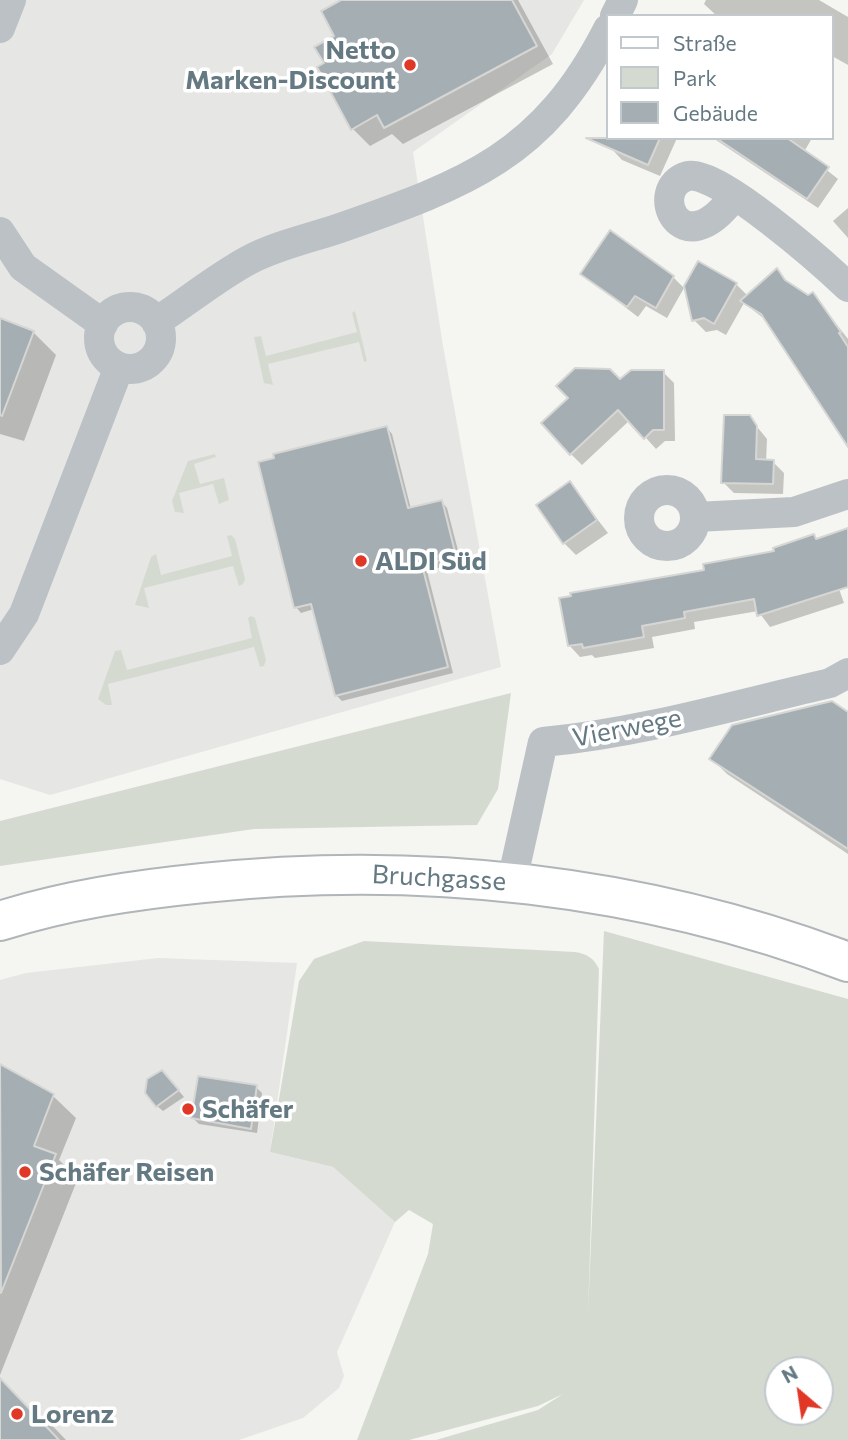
<!DOCTYPE html>
<meta charset="utf-8">
<style>
body{margin:0}
#map{position:relative;width:848px;height:1440px;overflow:hidden;background:#f5f5f1;font-family:Commissioner,sans-serif}
canvas{display:block}
.legend{position:absolute;left:606px;top:14px;width:228px;height:126px;box-sizing:border-box;background:#fff;border:2px solid #c1c9cd;margin:0;padding:9px 12px;list-style:none;font-size:21px;color:#647982}
.legend li{display:flex;align-items:center;gap:14px;height:35px}
.legend b{width:35px;border:2px solid #c1c9cd}
.north{position:absolute;left:764px;top:1356px;width:70px;height:70px;box-sizing:border-box;background:#fff;border:2px solid #c1c9cd;border-radius:50%;rotate:331deg;font-size:19px;font-weight:700;line-height:28px;text-align:center;color:#647982}
.north::after{content:'';display:block;margin:auto;width:24px;height:32px;background:#e13726;clip-path:polygon(50% 0,100% 100%,50% 72%,0 100%)}
</style>
<div id="map">
<canvas width="848" height="1440"></canvas>
<ul class="legend">
<li><b style="height:9px;background:#fff"></b>Straße</li>
<li><b style="height:19px;background:#d5dad1"></b>Park</li>
<li><b style="height:19px;background:#a5afb3"></b>Gebäude</li>
</ul>
<div class="north">N</div>
</div>
<script>
const ctx = document.querySelector('canvas').getContext('2d');
ctx.lineJoin = 'round';
function paint(path, color) { ctx.fillStyle = color; ctx.fill(path, 'evenodd'); }
function trace(path, color, width, dash) { ctx.strokeStyle = color; ctx.lineWidth = width; ctx.lineCap = dash ? 'butt' : 'round'; ctx.setLineDash(dash || []); ctx.stroke(path); }
function drawText(font, color, halo, rows, align = 'center') {
  ctx.font = font + ' Commissioner,sans-serif'; ctx.lineWidth = 7; ctx.setLineDash([]); ctx.textBaseline = 'middle'; ctx.strokeStyle = halo; ctx.fillStyle = color; for (const [text, x, y, turn = 0] of rows) {
    ctx.save(); ctx.translate(x, y); ctx.rotate((+turn || 0) * Math.PI / 180); ctx.textAlign = isNaN(turn) ? turn : align; if (halo) ctx.strokeText(text, 0, 0); ctx.fillText(text, 0, 0); ctx.restore();
  }
}
const built = new Path2D(`
 M0,0H584L552,54L413,152L443,346L501,667L50,795L0,779Z
 M158,958L297,963L270,1152L333,1167L395,1222L337,1352L344,1376L339,1388L303,1418L239,1440H0V980L26,973Z`);
const green = new Path2D(`
 M355,311L367,361L364,362L359,342L268,364L273,385L264,383L254,337L261,336L266,356L357,332L352,313Z
 M215,454L216,457L194,464L200,484L224,478L229,500L219,504L213,484L179,493L184,513L175,512L172,501L188,461Z
 M231,535L235,539L245,579L243,584L239,586L233,566L144,588L149,608L135,605L151,557L156,554L161,575L232,556L227,536Z
 M251,616L255,618L266,660L264,666L260,667L254,647L108,684L112,705H106L98,699L115,651L121,650L127,670L252,638L248,618Z
 M511,693L498,789L477,825L254,829L0,866V821Z
 M604,931L848,999V1440H436L538,1410L563,1394L538,1406L409,1440H357L428,1254L433,1224L409,1210L395,1222L333,1167L270,1152L299,981L314,959L364,941L575,952C587,954 594,958 599,969L588,1314ZM778,1370H820V1412H778Z`);
const shadow = new Path2D(`
 M345,0H518L553,64L403,144L392,134L370,146L353,129L326,64Z
 M706,0H819L848,17V65L832,56V16H717L704,4Z
 M614,138H677L660,176L622,160L610,147Z
 M713,138H812L804,152L838,179L818,208Z
 M848,208V238L833,221Z
 M777,270L791,286L808,297L813,294L848,339V444L767,321L744,303L726,335L717,330L706,332L694,320L736,284L748,296Z
 M582,274L673,277L684,288L667,318L646,306L638,317Z
 M0,320L33,332L56,355L24,441L0,434Z
 M663,372L674,383L675,441H665L656,449L630,420L582,465L571,454L620,382Z
 M749,417L767,439L766,462H773L784,473L783,494L734,493L723,482Z
 M387,428L392,434L411,509L442,502L447,508L461,562L427,571L453,673L342,701L336,695L314,609L301,613L296,607Z
 M570,484L608,533L576,555L564,543Z
 M848,530V583L838,586L844,603L770,627L758,611L694,622L695,629L652,637L654,648L595,658L592,655L580,657L569,645L706,572L777,552L814,536L818,540Z
 M848,714V854L727,774L711,758Z
 M4,1068L53,1096L76,1118L59,1160L78,1178L0,1375V1069Z
 M168,1078L184,1097L163,1111L157,1106Z
 M256,1087L262,1093L257,1133L199,1124L193,1118Z
 M0,1399L39,1420L43,1416L66,1440H0Z`);
const building = new Path2D(`
 M341,0H512L537,46L384,128L377,115L351,130L317,67L324,63L314,47L334,36L321,11Z
 M586,138H660L648,165Z
 M716,138H787L829,167L807,199Z
 M610,230L674,276L656,308L635,296L627,307L580,274Z
 M698,261L737,283L714,324L704,318L692,321L684,286Z
 M777,268L785,280L808,295L813,292L841,332L839,333L848,347V447L761,314L740,301Z
 M0,318L34,331L2,416L0,415Z
 M575,368L610,369L620,379L631,370H664V430H653L644,439L618,410L570,455L541,423L568,398L556,386Z
 M724,415H750L757,426L756,459L774,460L773,484L721,483Z
 M387,426L408,508L442,500L456,556L422,565L448,667L335,696L311,604L294,608L258,462L274,458L273,454Z
 M570,481L597,520L563,544L536,505Z
 M848,528V587L757,616L754,599L684,612L685,618L642,626L644,637L583,648L582,644L568,646L559,598L571,596L570,593L704,570L703,564L774,551L773,548L814,534L816,539Z
 M832,701L848,712V849L709,759L732,725Z
 M0,1064L54,1094L34,1146L56,1154L1,1293Z
 M162,1070L179,1090L156,1107L145,1093L147,1079Z
 M198,1076L257,1085L251,1129L191,1118Z
 M0,1378L59,1440H0Z`);
const street = new Path2D(`
 M615,16L623,0
 M0,28L11,0
 M734,196C680,270 646,187 688,176C717,169 825,265 848,287
 M0,232L23,267L103,324
 M99 338a31 31 0 1 1 62 0a31 31 0 1 1-62 0Z
 M156,322C187,302 217,277 249,260C277,245 311,238 340,228C468,183 543,156 608,29
 M639 518a28 28 0 1 1 56 0a28 28 0 1 1-56 0Z
 M696,517L794,512L848,494
 M0,650L24,614L119,367
 M512,881L543,742C640,733 735,705 830,683L848,673`);
const primary = new Path2D(`
 M0,921C66,900 134,890 203,883C421,860 642,884 848,962`);
const markers = [
 [410,65,7,"#e13726"],
 [361,561,7,"#e13726"],
 [188,1109,7,"#e13726"],
 [25,1172,7,"#e13726"],
 [17,1414,7,"#e13726"]
];
const poiNames = [
 ["Netto",396,50,"right"],
 ["Marken-Discount",396,80,"right"],
 ["ALDI Süd",375,561],
 ["Schäfer",202,1109],
 ["Schäfer Reisen",39,1172],
 ["Lorenz",31,1414]
];
const streetNames = [
 ["Vierwege",627,728,-11],
 ["Bruchgasse",439,878,3]
];
paint(built, '#e6e6e5');
paint(green, '#d5dad1');
paint(shadow, '#0003');
paint(building, '#a5afb3');
trace(building, '#d6d6d4', 2);
trace(primary, '#afb5b8', 42);
trace(street, '#bbc1c4', 30);
trace(primary, '#fff', 38);
for (const [x, y, r, color] of markers) { const dot = new Path2D(); dot.arc(x, y, r, 0, 2 * Math.PI); ctx.fillStyle = color; ctx.fill(dot); trace(dot, '#fff', 2.5); }
drawText('bold 26px', '#647982', '#fff', poiNames, 'left');
drawText('26px', '#647982', '#fff', streetNames);
</script>
